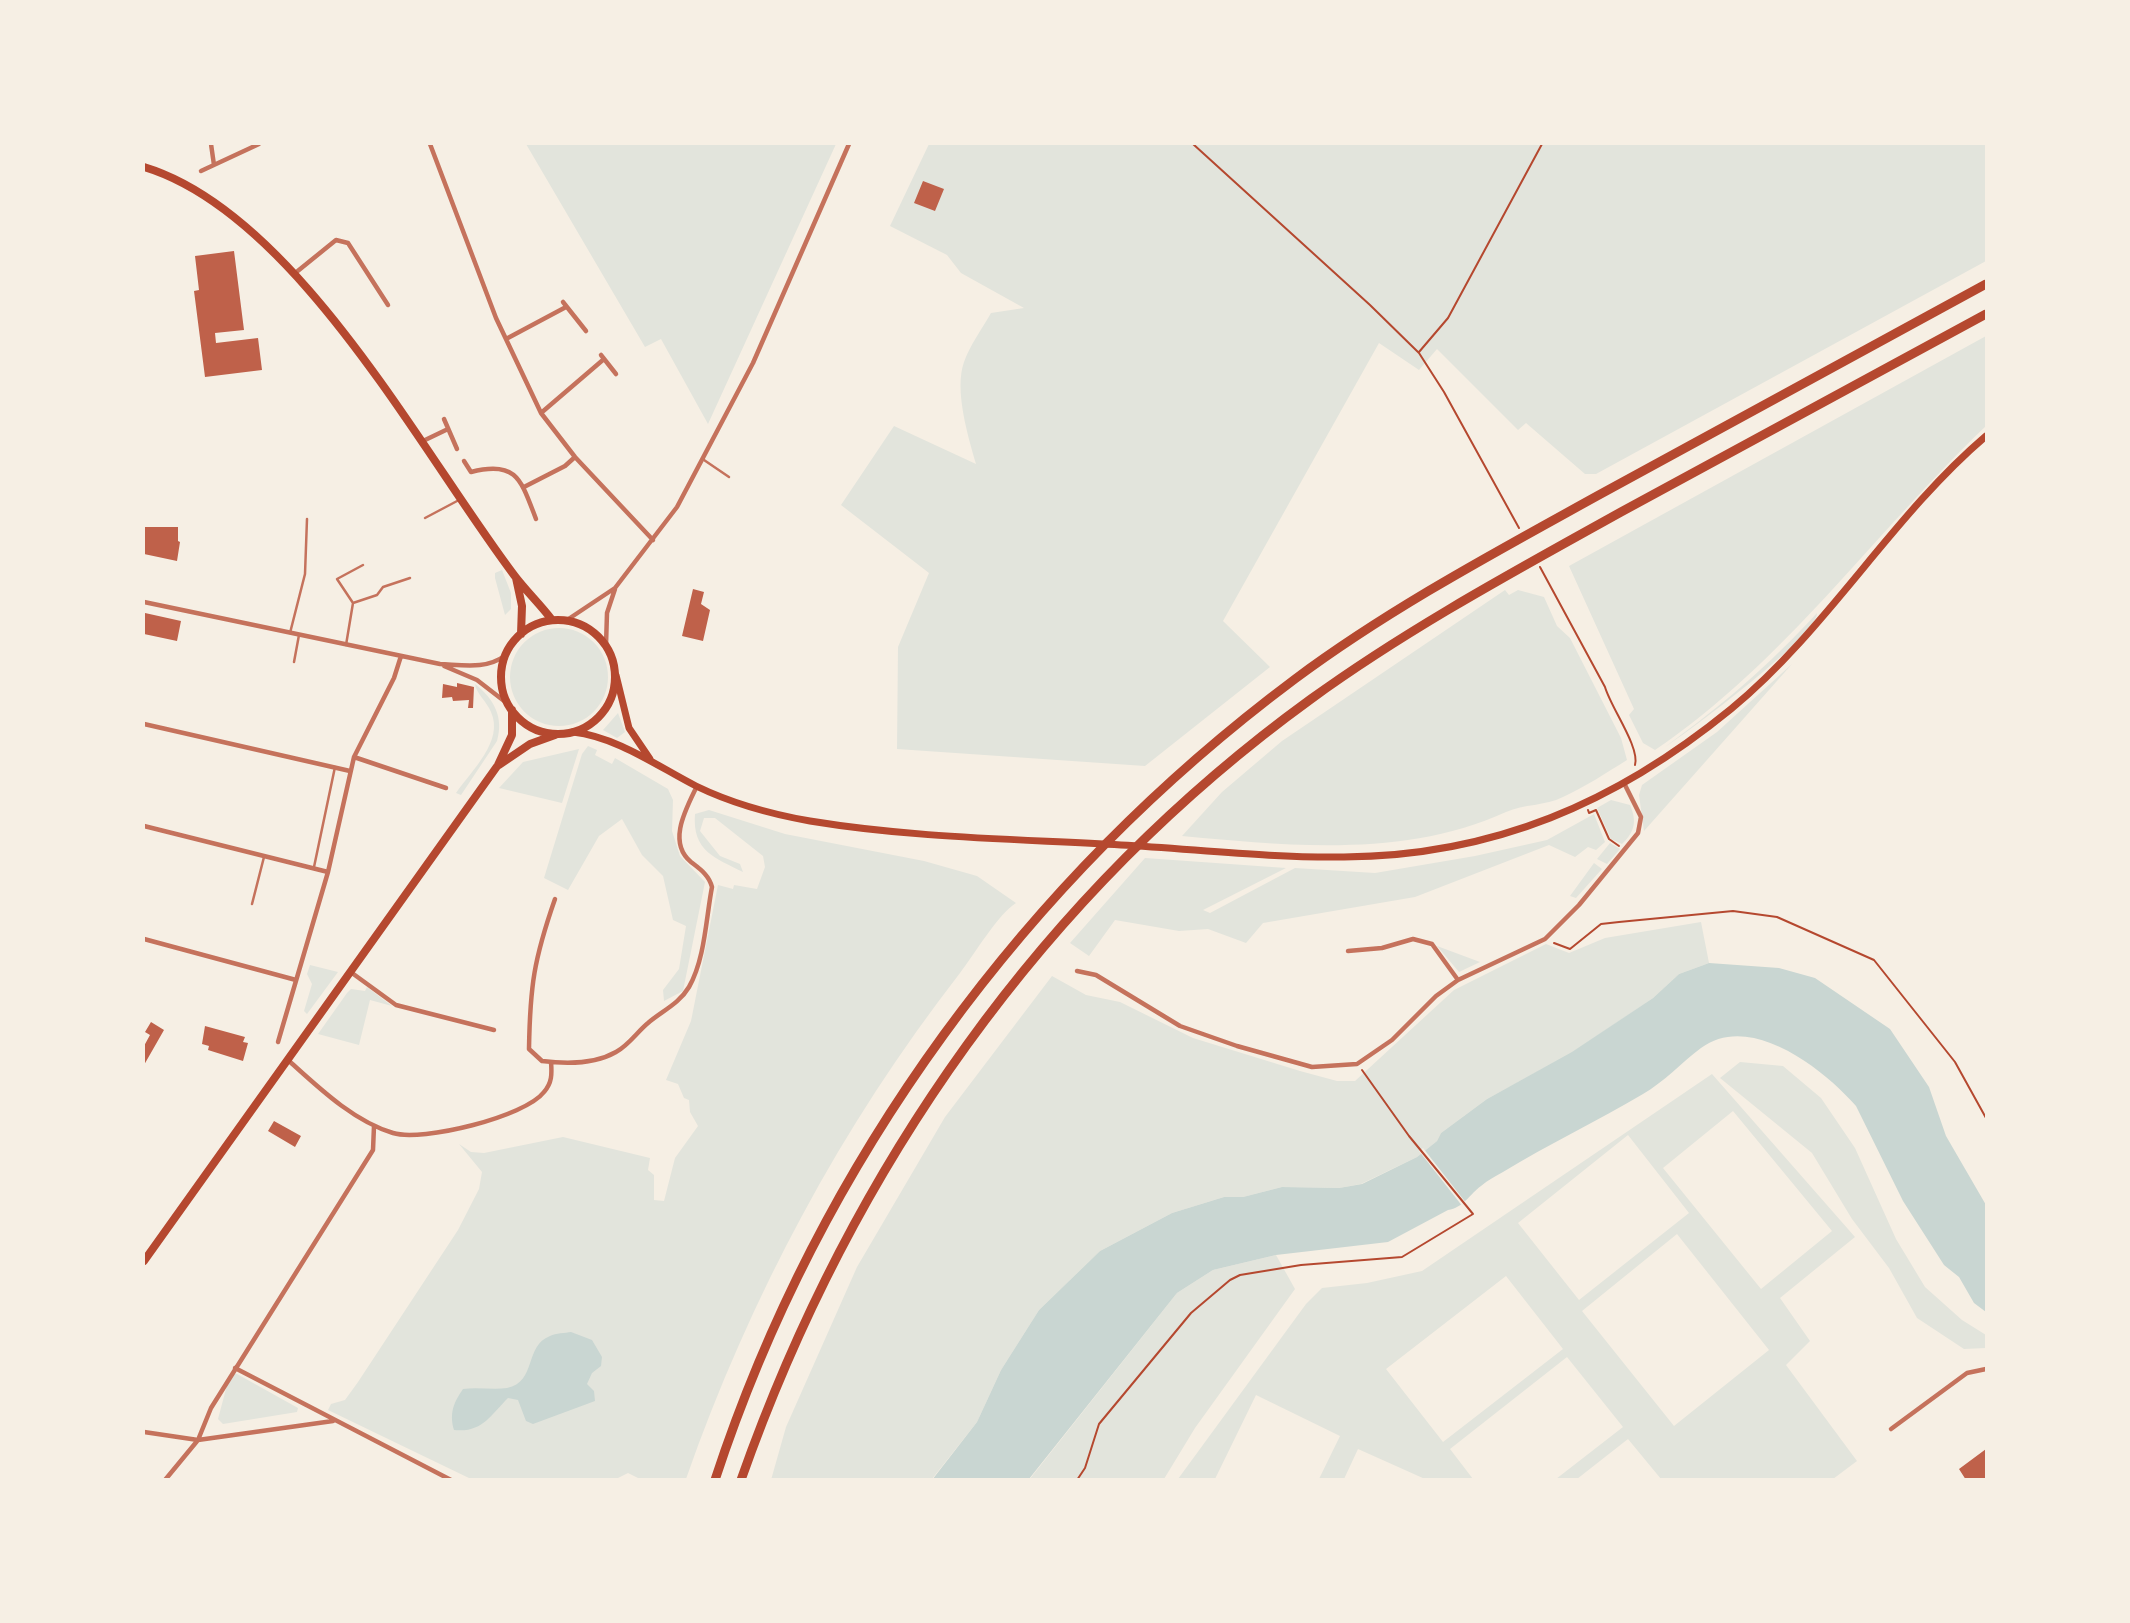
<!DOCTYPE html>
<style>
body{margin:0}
#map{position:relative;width:2130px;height:1623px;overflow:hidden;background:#f6efe4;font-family:"Open Sans",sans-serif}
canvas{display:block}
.frame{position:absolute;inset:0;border:145px solid #f6efe4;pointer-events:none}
</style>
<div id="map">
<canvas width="2130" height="1623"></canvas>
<div class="frame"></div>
</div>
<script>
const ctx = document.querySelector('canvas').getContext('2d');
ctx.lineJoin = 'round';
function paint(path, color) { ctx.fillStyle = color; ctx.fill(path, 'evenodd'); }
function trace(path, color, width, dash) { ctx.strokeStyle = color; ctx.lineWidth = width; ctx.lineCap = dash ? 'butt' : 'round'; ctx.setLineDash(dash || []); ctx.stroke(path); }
const green = new Path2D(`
 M526,144H836L708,424L661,339L645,347Z
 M929,144H1986V261L1596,474H1585L1526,423L1518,430L1437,349L1419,370L1379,343L1223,621L1270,667L1145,766L897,749L898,647L929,573L841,505L894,426L976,464C968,436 954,390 964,362C970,345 982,329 991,313L1024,308L961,273L947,255L890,226Z
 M1986,336V426C1874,533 1785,662 1655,750L1643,743L1629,715L1634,709L1569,566Z
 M502,570L511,593V609L505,615L495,578V573Z
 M1505,590L1509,595L1518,590L1544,597L1557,626L1570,638L1621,738L1627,760C1606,773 1585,787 1563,797C1545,806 1524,804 1506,812C1406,858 1289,846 1182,836L1222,792L1282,741Z
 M1817,613C1818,635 1691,730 1665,747C1725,703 1767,667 1817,613Z
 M510 677a49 49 0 1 1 98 0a49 49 0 1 1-98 0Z
 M1792,664L1644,831L1639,795L1642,785L1717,732Z
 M475,684C494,699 504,717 497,741L461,795L456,793C472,770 504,741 491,712C487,702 476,693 475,684Z
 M618,713L625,732L617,738L603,730Z
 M588,746L597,750L595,755L612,764L615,758L668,789L673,800L672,831L680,856L705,882L683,991L664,1001L663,990L679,969L686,926L673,920L663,876L642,855L622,819L599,836L568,890L544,878L582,754Z
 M579,749L562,803L499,788L523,762Z
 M1611,800L1630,805C1637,821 1635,832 1622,844L1611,839L1597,808Z
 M709,810L785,834L924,861L977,876L1016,903C998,914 974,955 960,973C841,1126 750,1297 686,1479H640L628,1473L614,1480L471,1479L328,1410L331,1404L345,1400L358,1382L458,1230L479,1189L482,1172L459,1144L471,1152L484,1153L563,1137L650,1158L648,1170L654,1175V1200L664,1201L675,1158L698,1126L690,1112L689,1100L684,1098L678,1084L666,1080L691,1021L718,885L733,889L734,885L757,889L765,867L763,856L715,818H704L700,831L720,856L740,864L743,872C715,858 692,851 695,814Z
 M1594,814L1605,842L1596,850L1588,847L1575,857L1549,845L1415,897L1263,923L1246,943L1208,929L1179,931L1115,920L1089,956L1070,943L1145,858L1286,868L1203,910L1210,913L1295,868L1375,873L1475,856L1547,840Z
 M1610,843L1620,849L1607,864L1597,859Z
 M1594,863L1602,869L1576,898L1570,896Z
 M1701,922L1709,963L1679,974L1653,998L1572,1053L1487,1099L1441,1133L1437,1141L1417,1157L1361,1184L1339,1188L1282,1187L1243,1197H1224L1172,1213L1100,1251L1039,1310L1001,1370L977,1422L932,1479L771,1480L786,1427L857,1267L945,1117L1052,976L1086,995L1120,1002L1193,1038L1300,1071L1337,1081H1355L1454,990L1546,944L1569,953L1605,938Z
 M1437,946L1480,962L1459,972Z
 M310,965L338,972L307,1014L304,1011L312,984L307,974Z
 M367,987L392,1006L370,1000L359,1045L318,1034L347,993L351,989L365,991Z
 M1740,1062L1783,1066L1821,1098L1855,1148L1896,1239L1925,1287L1962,1320L1986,1335V1348L1964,1349L1917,1318L1889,1268L1852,1219L1812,1153L1720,1078Z
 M1712,1074L1855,1237L1780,1298L1810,1341L1786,1365L1857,1461L1833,1479H1661L1628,1439L1577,1479H1556L1623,1427L1567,1357L1450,1449L1473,1479H1425L1358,1449L1344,1479H1319L1340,1436L1256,1395L1215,1479H1178L1306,1304L1322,1288L1367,1283L1422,1271ZM1733,1111L1832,1231L1761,1289L1663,1168ZM1628,1135L1689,1213L1579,1300L1518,1223ZM1677,1234L1769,1350L1674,1426L1582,1311ZM1506,1276L1563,1349L1443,1442L1386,1369Z
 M1276,1255L1295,1289L1195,1428L1164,1479L1029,1480L1177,1293L1213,1270Z
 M230,1374H237L298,1408L297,1412L223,1424L218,1419Z`);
const water = new Path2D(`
 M1709,963L1779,968L1815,978L1890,1029L1929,1087L1946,1136L1986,1205V1312L1974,1303L1959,1277L1944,1265L1903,1201L1856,1106C1824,1069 1750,1011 1701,1048C1681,1063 1664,1082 1643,1094C1597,1121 1549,1144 1503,1172C1496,1176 1488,1180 1481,1186C1470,1194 1463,1208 1448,1210L1388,1242L1276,1255L1213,1270L1177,1293L1029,1479L932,1480L977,1422L1001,1370L1039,1310L1100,1251L1172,1213L1224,1197H1243L1282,1187L1339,1188L1362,1184L1417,1157L1437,1141L1441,1133L1487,1099L1572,1052L1653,998L1679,974Z
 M571,1332L592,1340L602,1357L601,1366L592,1373L587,1384L594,1391L595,1401L533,1424L526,1421L518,1400L508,1398C490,1416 482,1433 454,1430C449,1413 454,1402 463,1389C477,1387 494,1390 507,1388C537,1382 524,1346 550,1336C556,1333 565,1333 571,1332Z`);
const pier = new Path2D(`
 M1423,1148L1467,1204L1463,1207L1419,1151Z`);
const building = new Path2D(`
 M923,181L944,189L935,211L914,203Z
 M234,251L244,330L215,333L216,343L258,338L262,370L205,377L194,291L199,290L195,256Z
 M144,527H178V541L180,542L177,561L144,554Z
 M693,589L704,592L701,604L710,610L703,641L682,636Z
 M145,613L181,621L177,641L144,634Z
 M457,683L474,687L473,708H468L469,700L453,701L452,697L442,698L443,684L457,687Z
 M151,1022L164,1030L144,1065V1046L150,1035L145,1032Z
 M205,1026L245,1037L243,1042L248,1043L243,1061L208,1050L209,1046L202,1044Z
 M274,1121L301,1136L295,1147L268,1131Z
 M1986,1449V1480H1966L1959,1469Z`);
const path = new Path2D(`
 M1193,144L1370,305L1419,353L1444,392L1519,528
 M1419,352L1448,318L1542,144
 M1540,567L1605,687C1611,708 1640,747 1635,765
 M1588,810L1589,813L1596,810L1609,839L1619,846
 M1554,943L1570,949L1601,924L1619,922L1733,911L1777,917L1874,960L1955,1062L1986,1118
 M1077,1480L1085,1468L1099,1424L1191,1313L1230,1280L1240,1275L1301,1265L1402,1257L1473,1214L1409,1136L1362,1070`);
const service = new Path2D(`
 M704,460L729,477
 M425,518L459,500
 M363,565L337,579L353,603L377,595L383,587L410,578
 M290,633L305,574L307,519
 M346,645L353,603
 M294,662L299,635
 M314,867L335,767
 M252,904L264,857`);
const minor = new Path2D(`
 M211,144L214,165
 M430,144L496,318L541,413L575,457L653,540
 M201,171L259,144
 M294,274L336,240L348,243L388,305
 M563,302L586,331
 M506,339L566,307
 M601,355L616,374
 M541,413L604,359
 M444,419L457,449
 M423,441L448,429
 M464,461L471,472C517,460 521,480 536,519
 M524,487L565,466L575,457
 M144,602L440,664C463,665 486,670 506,655
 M567,620L615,588L677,507L753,363L849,144
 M606,645L607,613L615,589
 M444,666L477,680L508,704
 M144,724L350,771
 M354,757L446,788
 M144,826L328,872
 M555,899C534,959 530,986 529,1049L542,1061C565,1064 595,1064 616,1052C629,1045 637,1032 648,1023C662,1011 679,1004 689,987C705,959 706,918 712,887C709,875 700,869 691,862C667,842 686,809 697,786
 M144,939L296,980
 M1348,951L1382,948L1413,939L1432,944L1458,980
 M1077,971L1096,975L1180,1026L1237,1046L1312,1067L1357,1064L1392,1040L1436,996L1458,980L1545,939L1579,905L1638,833L1641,817L1624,783
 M352,973L396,1005L494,1030
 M278,1042L328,872L354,757L394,678L401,656
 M288,1060C318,1087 353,1121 393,1133C422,1142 525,1117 544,1092C552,1083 552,1074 551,1062
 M235,1368L451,1480
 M1891,1429L1967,1373L1986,1369
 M144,1432L198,1440L333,1421
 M165,1480L198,1440L211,1408L373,1150L374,1126`);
const secondary = new Path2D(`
 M616,675L629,728L650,759
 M573,732C617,737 657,766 696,786C733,804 770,814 810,821C913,838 1017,839 1121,845C1195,849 1269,858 1344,857C1493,856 1616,803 1731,709C1828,629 1891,517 1986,436`);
const primary = new Path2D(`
 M144,167C296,213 421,452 514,575C526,591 540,604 552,620
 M516,578L522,606L521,634
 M501 677a57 57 0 1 1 114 0a57 57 0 1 1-114 0Z
 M499,765L530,744L555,735
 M144,1261L498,765L512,735V710`);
const motorway = new Path2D(`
 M715,1480C820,1160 1027,879 1295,679C1389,609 1494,553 1597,496C1727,425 1857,355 1986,284
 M741,1480C851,1168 1042,894 1311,699C1409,628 1515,571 1621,512C1743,446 1864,379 1986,314`);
paint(green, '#e2e4dc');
paint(water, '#c9d6d2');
paint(pier, '#f6efe4');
paint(building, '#bf614a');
trace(path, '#b5482f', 2);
trace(service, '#c5725c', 2.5);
trace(minor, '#c5725c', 4.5);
trace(secondary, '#b5482f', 7);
trace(primary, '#b5482f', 8);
trace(motorway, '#b5482f', 9);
</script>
